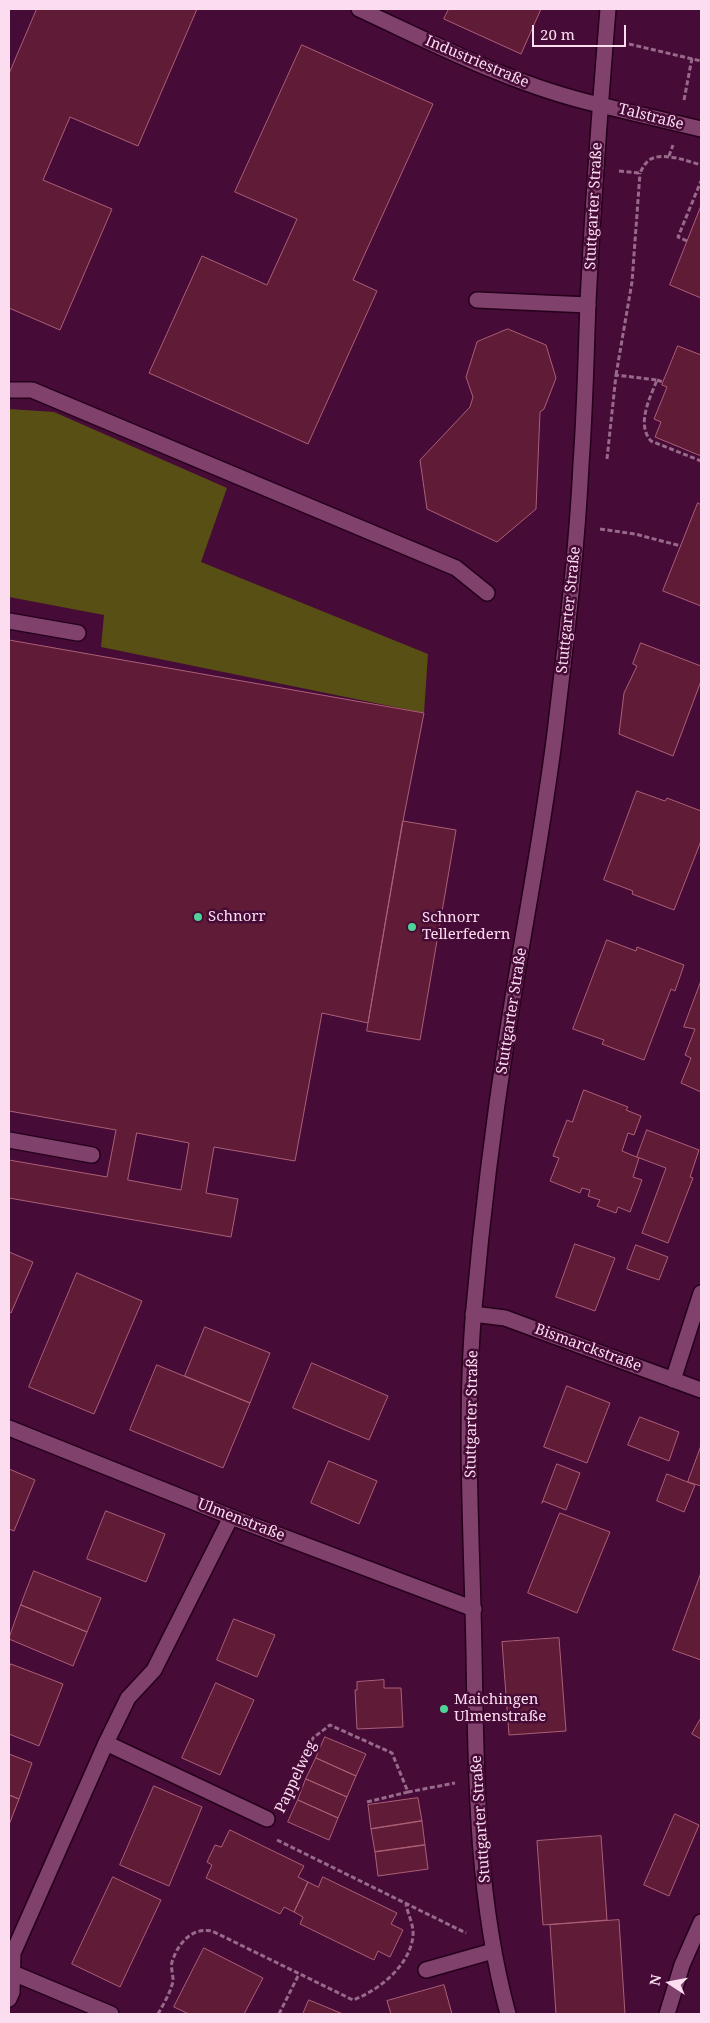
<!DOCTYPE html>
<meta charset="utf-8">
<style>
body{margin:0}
#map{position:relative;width:710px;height:2023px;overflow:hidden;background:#460b37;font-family:"Noto Serif",serif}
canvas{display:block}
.frame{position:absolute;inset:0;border:10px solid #fbddef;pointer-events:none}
.north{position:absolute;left:645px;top:1958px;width:50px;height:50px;-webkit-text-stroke:4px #460b37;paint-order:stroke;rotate:281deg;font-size:14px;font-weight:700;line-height:20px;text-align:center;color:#fbddef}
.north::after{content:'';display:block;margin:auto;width:18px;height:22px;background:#fbddef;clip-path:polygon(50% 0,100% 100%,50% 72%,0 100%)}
.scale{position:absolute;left:532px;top:25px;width:94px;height:22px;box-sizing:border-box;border:2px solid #fbddef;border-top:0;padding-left:6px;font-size:15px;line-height:18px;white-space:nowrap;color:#fbddef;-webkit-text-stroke:4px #460b37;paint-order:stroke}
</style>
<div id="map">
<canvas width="710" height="2023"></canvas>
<div class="frame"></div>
<div class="north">N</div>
<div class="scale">20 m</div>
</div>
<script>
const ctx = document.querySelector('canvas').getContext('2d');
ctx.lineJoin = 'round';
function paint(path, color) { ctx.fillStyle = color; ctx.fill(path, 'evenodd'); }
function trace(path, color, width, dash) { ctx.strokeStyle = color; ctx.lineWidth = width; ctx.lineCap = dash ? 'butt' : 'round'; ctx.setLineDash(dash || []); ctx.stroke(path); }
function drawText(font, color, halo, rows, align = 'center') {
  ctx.font = font + ' "Noto Serif",serif'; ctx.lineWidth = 5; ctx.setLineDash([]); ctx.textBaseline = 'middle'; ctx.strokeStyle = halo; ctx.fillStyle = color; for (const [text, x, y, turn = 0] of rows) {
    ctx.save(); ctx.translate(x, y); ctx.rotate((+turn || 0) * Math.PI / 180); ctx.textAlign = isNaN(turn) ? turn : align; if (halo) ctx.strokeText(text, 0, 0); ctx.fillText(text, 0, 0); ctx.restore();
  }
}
const green = new Path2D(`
 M9,409L54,412L227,488L201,562L428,654L424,713L101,647L104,615L9,597Z`);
const building = new Path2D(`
 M37,9H197L138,146L70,117L43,180L112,209L60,330L9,308V74Z
 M449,9H541L521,54L444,19Z
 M302,45L433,104L353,280L377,291L308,444L149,373L202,256L267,285L297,219L235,192Z
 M701,206V298L670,285Z
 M508,329L546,345L556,378L544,409L540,412L536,509L497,542L427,509L420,460L470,407L473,397L466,377L477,342Z
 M678,346L701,355V456L655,437L661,422L654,419L667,387L662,385Z
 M698,503L701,505V606L663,591Z
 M9,640L424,713L403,821L368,1023L322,1013L295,1161L214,1147L206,1193L238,1199L231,1237L9,1198V1160L107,1177L116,1130L9,1111ZM137,1133L189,1143L181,1190L128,1180Z
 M641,643L701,666V681L673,756L619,734L624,693L637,666L633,664Z
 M637,791L665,801L667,798L701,811V841L674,910L632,894L633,891L604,880Z
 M403,821L456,830L420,1040L367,1031Z
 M607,940L636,951L637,947L684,965L675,991L671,989L644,1060L602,1044L604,1040L573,1029Z
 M701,981V1092L681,1083L691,1058L685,1055L695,1029L684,1027Z
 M584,1090L628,1107L626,1110L641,1116L634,1135L628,1133L622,1151L639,1158L633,1177L642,1180L630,1212L618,1207L616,1213L597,1206L600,1200L588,1196L590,1190L582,1188L580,1193L550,1181L559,1158L553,1156L567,1120L572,1122Z
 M647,1130L699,1150L690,1177L693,1178L668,1243L642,1233L666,1168L637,1157Z
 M575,1244L615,1258L595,1311L556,1297Z
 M636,1245L668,1257L659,1280L627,1269Z
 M9,1252L33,1262L11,1313L9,1312Z
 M77,1273L142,1301L94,1414L29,1387Z
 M205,1327L270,1353L250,1403L185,1376Z
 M312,1363L388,1396L369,1440L293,1408Z
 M157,1365L250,1403L223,1468L130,1430Z
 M567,1386L610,1403L587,1463L544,1447Z
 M640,1417L679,1432L669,1461L628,1445Z
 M701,1446V1486L688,1482Z
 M329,1461L377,1481L359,1524L311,1503Z
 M557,1464L580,1473L566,1510L543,1501L542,1503Z
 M9,1469L35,1480L14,1531L9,1529Z
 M667,1474L695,1485L684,1512L657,1501Z
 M106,1511L165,1534L146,1582L87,1559Z
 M560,1513L610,1532L577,1613L528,1593Z
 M34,1571L101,1598L87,1632L21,1605Z
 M701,1573V1660L673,1650Z
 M21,1605L87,1632L73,1666L9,1639Z
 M234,1619L275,1635L257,1677L217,1660Z
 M559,1638L566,1731L509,1735L502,1642Z
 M11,1664L63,1684L39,1746L9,1734V1669Z
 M384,1680V1688H401L403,1727L357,1729L355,1690H357V1682Z
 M216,1683L254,1700L220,1775L182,1758Z
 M701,1718V1739L692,1734Z
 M325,1737L366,1754L356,1776L316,1758Z
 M9,1754L32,1763L19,1799L9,1795Z
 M316,1758L356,1776L347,1797L306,1779Z
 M306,1779L347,1797L338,1818L298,1800Z
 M154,1786L202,1807L169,1886L120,1865Z
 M9,1795L19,1799L9,1825Z
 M418,1798L422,1821L371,1829L368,1805Z
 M298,1800L338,1818L329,1840L288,1822Z
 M675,1814L699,1825L669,1896L644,1885Z
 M422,1821L425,1845L375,1852L371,1829Z
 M230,1830L304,1866L298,1877L308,1882L294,1912L284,1907L280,1914L206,1878L212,1865L207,1862L215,1845L221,1847Z
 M601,1836L607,1920L543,1925L537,1841Z
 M425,1845L428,1869L378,1876L375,1852Z
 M113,1877L161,1900L120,1987L72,1964Z
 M323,1877L397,1913L391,1924L403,1930L390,1957L378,1951L374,1960L300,1924L303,1917L294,1912L308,1882L318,1887Z
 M619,1920L625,2014H556L550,1925Z
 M204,1948L263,1978L244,2014H189L174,2007Z
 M444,1985L452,2014H391L387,2001Z
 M309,2000L343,2014H303Z`);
const path = new Path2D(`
 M629,44L701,61
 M684,100L692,58
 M669,156L673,145
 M619,171L640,173C642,169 644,165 647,162C658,150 688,161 701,165
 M687,241L678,237L701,181
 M616,375L632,282L640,173
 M657,380L663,382
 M607,459L616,375L657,380C650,398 636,424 651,441L701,461
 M600,529L635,534L681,546
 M367,1802L408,1792
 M284,1803L313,1738L330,1725L392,1753L408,1792L455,1783
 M277,1840L466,1933
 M158,2014C163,2005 169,1995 172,1985C175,1978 170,1969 172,1962C178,1943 192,1927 212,1931L353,2000C378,1991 411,1965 413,1935C414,1926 408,1914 406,1905
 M279,2014L299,1974`);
const service = new Path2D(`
 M477,300L588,305
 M9,390H32L456,568L487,593
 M9,621L78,633
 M9,1140L92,1155
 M106,1743L267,1819
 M426,1970L493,1951`);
const minor = new Path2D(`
 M359,9C437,45 515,86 600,105
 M473,1314L505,1318L701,1390
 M673,1380L701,1293
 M9,1428L231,1517L474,1609
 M13,1973L111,2014
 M9,1999L12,1992L13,1953L106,1743L128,1698L154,1670L231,1517
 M667,2014L682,1965L701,1922`);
const tertiary = new Path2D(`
 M600,105L701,129
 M508,2014C476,1897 476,1773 474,1652C472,1538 464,1421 474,1308C482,1217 493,1126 507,1036C523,929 545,823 557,716C567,632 577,548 581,464C585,410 586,356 588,302C593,204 600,106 608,9`);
const markers = [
 [198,917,5,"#50d398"],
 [412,927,5,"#50d398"],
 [444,1709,5,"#50d398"]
];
const streetNames = [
 ["Industriestraße",477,62,23],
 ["Talstraße",651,117,14],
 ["Stuttgarter Straße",594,206,-87],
 ["Stuttgarter Straße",569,610,-84],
 ["Stuttgarter Straße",512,1011,-81],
 ["Bismarckstraße",588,1348,20],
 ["Stuttgarter Straße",472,1414,-89],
 ["Ulmenstraße",241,1520,21],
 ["Pappelweg",296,1777,-65],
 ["Stuttgarter Straße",481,1819,-94]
];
const poiNames = [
 ["Schnorr",208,917],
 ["Schnorr",422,918],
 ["Tellerfedern",422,935],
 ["Maichingen",454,1700],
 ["Ulmenstraße",454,1717]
];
paint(green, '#584f14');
paint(building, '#601c36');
trace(building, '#ab5f77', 1);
trace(service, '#25001b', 18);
trace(minor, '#25001b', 18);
trace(tertiary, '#25001b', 18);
trace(path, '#986a8a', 3, [5, 2.5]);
trace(service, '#80416c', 15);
trace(minor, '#80416c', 15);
trace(tertiary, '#80416c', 15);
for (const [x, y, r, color] of markers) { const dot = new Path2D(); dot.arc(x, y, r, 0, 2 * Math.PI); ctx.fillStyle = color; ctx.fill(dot); trace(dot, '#460b37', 2); }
drawText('15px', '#fbddef', '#460b37', streetNames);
drawText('15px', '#fbddef', '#460b37', poiNames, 'left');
</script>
